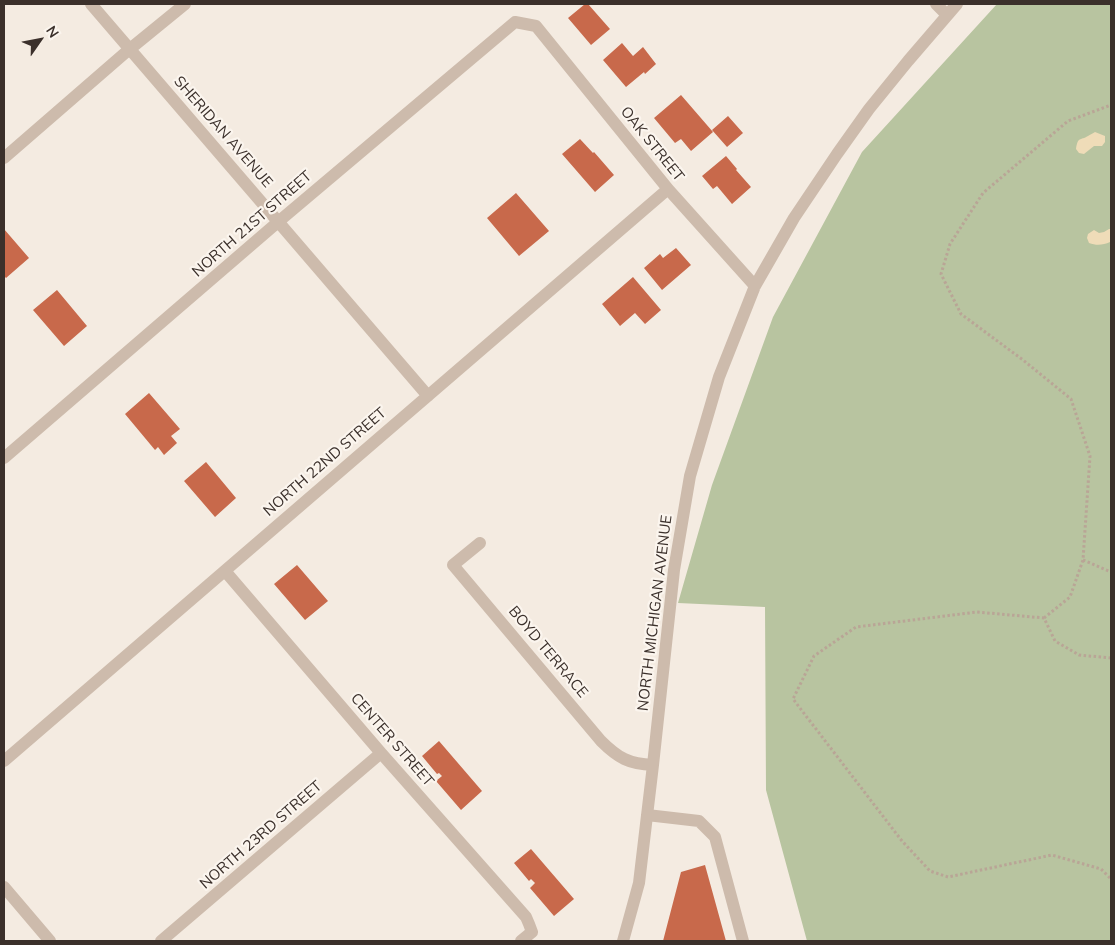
<!DOCTYPE html>
<style>
body{margin:0}
#map{position:relative;width:1115px;height:945px;overflow:hidden;background:#f4ebe1;font-family:Mulish,sans-serif}
canvas{display:block}
.frame{position:absolute;inset:0;border:5px solid #3b302b;pointer-events:none}
.north{position:absolute;left:15px;top:15px;width:50px;height:50px;-webkit-text-stroke:4px #fbf5ee;paint-order:stroke;rotate:57deg;font-size:14px;font-weight:700;line-height:20px;text-align:center;color:#3b302b}
.north::after{content:'';display:block;margin:auto;width:18px;height:22px;background:#3b302b;clip-path:polygon(50% 0,100% 100%,50% 72%,0 100%)}
</style>
<div id="map">
<canvas width="1115" height="945"></canvas>
<div class="frame"></div>
<div class="north">N</div>
</div>
<script>
const ctx = document.querySelector('canvas').getContext('2d');
ctx.lineJoin = 'round';
function paint(path, color) { ctx.fillStyle = color; ctx.fill(path, 'evenodd'); }
function trace(path, color, width, dash) { ctx.strokeStyle = color; ctx.lineWidth = width; ctx.lineCap = dash ? 'butt' : 'round'; ctx.setLineDash(dash || []); ctx.stroke(path); }
function drawText(font, color, halo, rows, align = 'center') {
  ctx.font = font + ' Mulish,sans-serif'; ctx.lineWidth = 4.5; ctx.setLineDash([]); ctx.textBaseline = 'middle'; ctx.strokeStyle = halo; ctx.fillStyle = color; for (const [text, x, y, turn = 0] of rows) {
    ctx.save(); ctx.translate(x, y); ctx.rotate((+turn || 0) * Math.PI / 180); ctx.textAlign = isNaN(turn) ? turn : align; if (halo) ctx.strokeText(text, 0, 0); ctx.fillText(text, 0, 0); ctx.restore();
  }
}
const green = new Path2D(`
 M997,4H1111V941H807L766,790L765,607L678,603L712,485L773,317L862,152Z`);
const sand = new Path2D(`
 M1095,132L1105,136V142L1102,146H1094L1084,154L1079,153L1076,149C1078,136 1080,141 1088,136C1090,135 1093,133 1095,132Z
 M1109,229H1111L1110,242C1103,245 1097,246 1089,243L1087,238L1088,234L1094,230L1099,233L1104,232Z`);
const building = new Path2D(`
 M585,4H588L610,29L591,45L568,18Z
 M622,43L633,56L643,47L656,64L645,74L644,72L626,87L603,60Z
 M681,95L713,132L691,151L681,139L675,143L654,118Z
 M728,116L743,133L727,147L712,130Z
 M580,139L593,153L594,152L614,175L595,192L562,154Z
 M726,156L737,169L736,170L751,187L732,204L717,186L713,189L702,176Z
 M516,193L549,231L519,256L487,218Z
 M4,229L29,258L6,278L4,276Z
 M676,248L691,265L662,290L644,268L660,254L663,258Z
 M633,277L661,310L645,324L635,313L620,326L602,304Z
 M57,290L87,326L64,346L33,310Z
 M149,393L180,429L171,436L177,443L164,455L158,447L155,450L125,414Z
 M206,462L236,498L215,517L184,481Z
 M297,565L328,601L305,620L274,584Z
 M439,741L482,791L461,810L436,781L442,776L439,773L437,774L422,756Z
 M531,849L574,899L554,916L530,888L535,883L531,879L529,881L514,863Z
 M705,865L726,941H663L681,872Z`);
const path = new Path2D(`
 M1083,560L1111,572
 M1044,618L1070,597L1083,560L1090,456L1071,399L1023,360L961,314L941,274L950,244L983,193L1068,121L1111,105
 M1111,658L1079,655L1055,641L1044,618L977,612L856,627L814,656L793,699L902,841L930,871L948,877L1052,855L1101,869L1111,879`);
const minor = new Path2D(`
 M91,4L428,396
 M936,4L947,15
 M4,158L125,53L185,4
 M4,458L278,222L515,22L536,26L668,189L755,286
 M480,543L453,565L601,741C618,758 629,764 653,765
 M225,571L381,753L526,917L529,924L532,932L521,941
 M4,761L668,189
 M647,815L699,821L715,837L743,941
 M4,887L50,941
 M161,941L381,753
 M623,941L639,883L653,765L674,570L690,476L719,377L755,286L794,218L837,154L869,109L908,61L957,4`);
const streetNames = [
 ["SHERIDAN AVENUE",223,132,49],
 ["OAK STREET",652,144,51],
 ["NORTH 21ST STREET",252,224,-41],
 ["NORTH 22ND STREET",325,462,-41],
 ["NORTH MICHIGAN AVENUE",655,613,-83],
 ["BOYD TERRACE",548,652,50],
 ["CENTER STREET",392,740,49],
 ["NORTH 23RD STREET",261,835,-41]
];
paint(green, '#b8c4a0');
paint(sand, '#efdcb8');
paint(building, '#c8694b');
trace(path, '#b9a596', 3, [2.5, 2.5]);
trace(minor, '#cdbbac', 12);
drawText('15px', '#3b302b', '#fbf5ee', streetNames);
</script>
